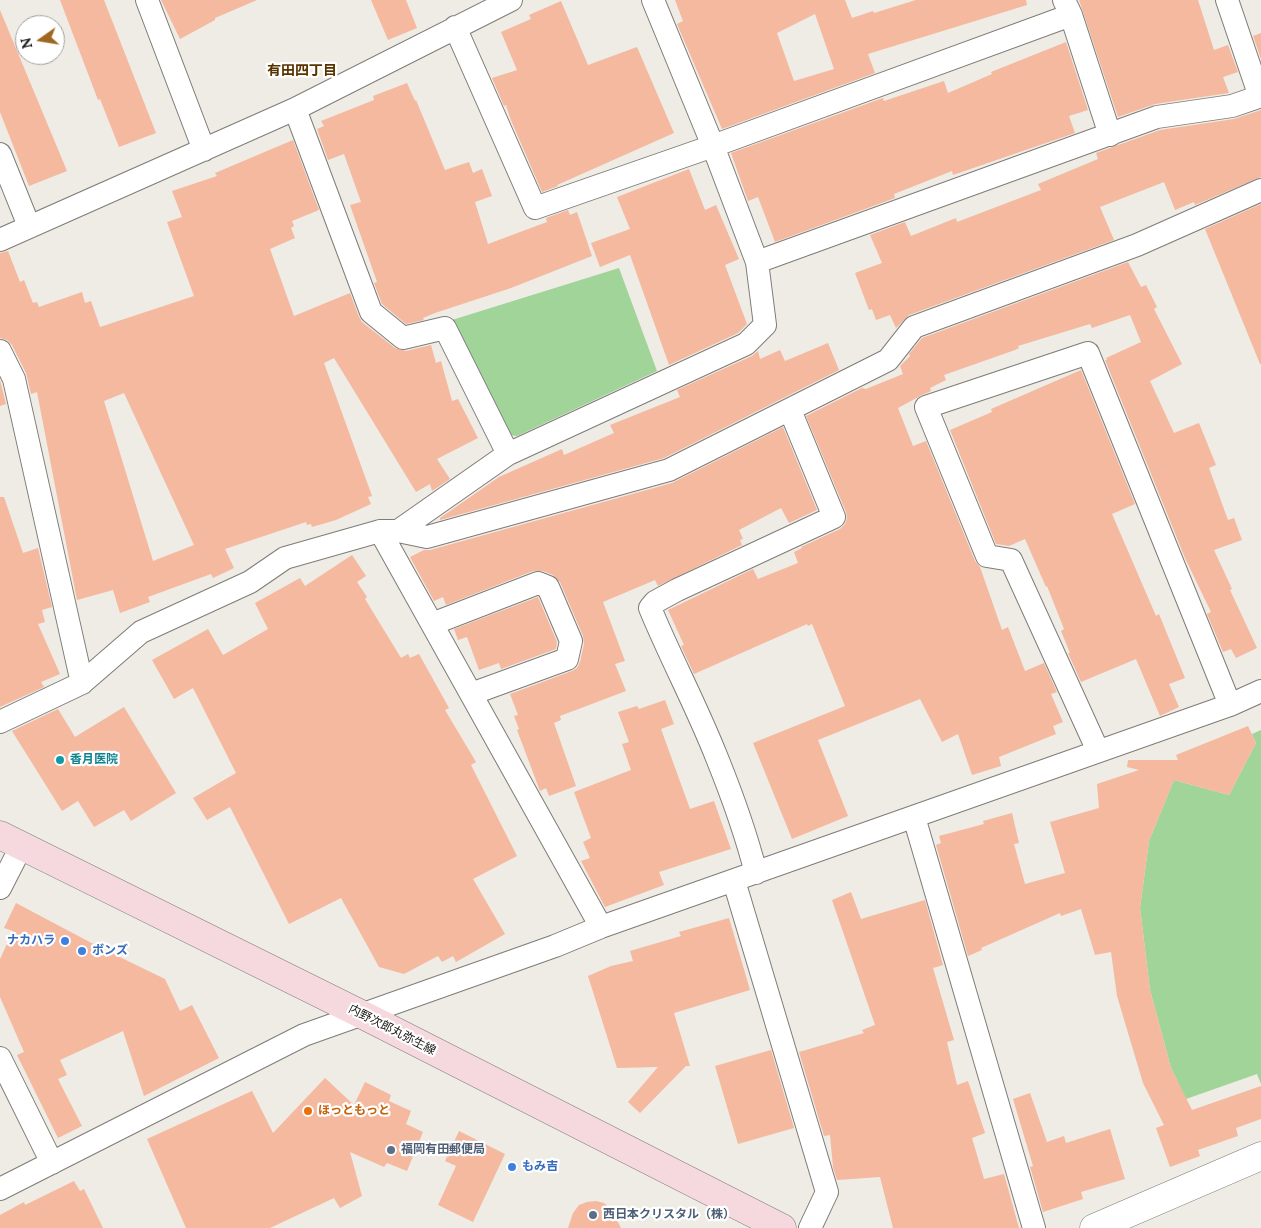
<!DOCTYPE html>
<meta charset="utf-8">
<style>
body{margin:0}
#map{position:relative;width:1261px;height:1228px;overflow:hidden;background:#efebe5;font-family:Lora,serif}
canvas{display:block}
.north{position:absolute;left:15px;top:15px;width:50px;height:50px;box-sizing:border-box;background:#fff;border:1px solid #a2a2a1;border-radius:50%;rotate:257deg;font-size:14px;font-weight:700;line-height:20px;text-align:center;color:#171614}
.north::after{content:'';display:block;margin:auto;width:18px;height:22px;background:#9e6722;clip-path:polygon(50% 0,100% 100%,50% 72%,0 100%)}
</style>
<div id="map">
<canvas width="1261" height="1228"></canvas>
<div class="north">N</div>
</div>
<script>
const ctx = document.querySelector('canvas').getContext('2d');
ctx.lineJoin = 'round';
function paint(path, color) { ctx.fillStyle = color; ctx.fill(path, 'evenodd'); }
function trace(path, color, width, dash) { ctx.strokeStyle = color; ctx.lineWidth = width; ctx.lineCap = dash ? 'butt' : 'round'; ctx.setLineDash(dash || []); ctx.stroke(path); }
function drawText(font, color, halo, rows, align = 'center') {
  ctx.font = font + ' Lora,"Noto Sans JP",serif'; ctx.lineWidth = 4.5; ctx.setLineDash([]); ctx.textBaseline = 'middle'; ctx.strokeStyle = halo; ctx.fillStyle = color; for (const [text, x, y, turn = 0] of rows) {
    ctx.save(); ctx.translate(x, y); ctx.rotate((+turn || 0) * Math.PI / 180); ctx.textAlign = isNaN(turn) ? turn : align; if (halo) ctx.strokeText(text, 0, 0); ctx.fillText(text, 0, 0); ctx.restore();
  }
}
const green = new Path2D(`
 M619,268L657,371L517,436L507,435L452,320Z
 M1261,730V1084L1257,1074L1186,1099L1171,1068L1150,990L1140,908L1149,841L1174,780L1229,795L1256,743L1252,734Z`);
const building = new Path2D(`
 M60,0H104L156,133L119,147L100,99L98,100Z
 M161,0H257L215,18V20L180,39Z
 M371,0H406L417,28L388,40Z
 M675,0H845L852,18L873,11L874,13L916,0H1026L1027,5L868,54L875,73L722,129L677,24L683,21ZM815,14L834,69L794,81L777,33Z
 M1079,0H1198L1214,50L1228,45L1238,72L1223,77L1229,93L1155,104L1118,117Z
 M561,1L588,65L637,47L674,133L557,185L558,186L542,192L510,118L506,105L504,106L492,78L517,70L501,32L531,19L529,15Z
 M0,10L67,171L29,186L0,112Z
 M1261,33V59L1253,36Z
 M1066,42L1088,110L1069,116L1075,133L953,175L952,171L894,194L895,198L775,242L758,197L748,201L731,153L883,98L884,101L944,81L948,93L992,74L991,72Z
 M407,83L415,101L416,100L445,170L469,162L473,173L482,169L492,196L475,202L488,244L547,222L546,218L568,210L570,215L577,212L592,256L511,288L435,313L423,318L424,320L406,324L382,304L374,283L377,282L350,205L361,202L344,154L328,160L317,129L324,126L321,121L374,100L373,96Z
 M1261,110V177L1195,205L1194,202L1175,210L1164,182L1100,207L1114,240L909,315L896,328L890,315L876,320L872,309L869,310L855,273L882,263L870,235L905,222L911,236L956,218L957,222L1041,190L1038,184L1098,159L1096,153L1160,130L1234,119Z
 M293,140L319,210L292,221L294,226L291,228L295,238L270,249L294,316L350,293L359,317L362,322L395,348L406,351L431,345L436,363L441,361L452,401L458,399L478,438L437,459L450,479L432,491L430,484L416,492L334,358L324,363L372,496L368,497L371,504L336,520L312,527L311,524L307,525L306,522L225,549L234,568L213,578L211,574L148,597L150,602L120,613L113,590L77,600L37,392L31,394L26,373L12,345L7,340L0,338V253L8,251L20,282L24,280L33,303L37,302L39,307L82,292L85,303L91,301L100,327L194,296L167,222L182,217L172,191L217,176L215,173ZM124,393L194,545L153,561L104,401Z
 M689,169L705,210L716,205L739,259L725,265L747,324L738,333L669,365L630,255L600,267L591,243L630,229L617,197Z
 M1261,204V364H1260L1205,229Z
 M1128,262L1141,287L1146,285L1157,307L1154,309L1182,364L1150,381L1174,433L1199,423L1216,465L1209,468L1228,520L1234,518L1242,540L1214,550L1232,589L1230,590L1257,648L1236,658L1231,649L1223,652L1207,614L1211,612L1185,558L1105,360H1107L1106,358L1141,342L1130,315L1092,328L1090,324L1018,346L1019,348L1015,350L944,375L946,380L930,388L931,391L922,395L898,408L913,446L926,441L975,561L980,567L1002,630L1008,627L1025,671L1044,663L1057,692L1051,694L1063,722L1053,726L1056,734L999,757L1001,766L972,775L958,734L942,742L920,699L818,740L848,816L792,839L753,743L845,706L812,624L808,626L807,624L694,674L681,646L684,645L668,610L753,569L758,579L798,563L794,552L802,548L801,547L840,529L845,524L847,518L846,512L806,416L862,388L866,389L903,374L900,366L910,356L909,354L922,338Z
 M828,343L839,370L664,458L440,520V518L499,477L562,449L564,455L614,433L610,425L680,397L677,390L752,356L758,351L760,359L780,350L785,361Z
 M1081,370L1135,504L1112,514L1156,616L1159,614L1185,678L1169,684L1179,707L1160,716L1136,659L1081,682L1068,653H1070L1061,631L1064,629L1047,586L1046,587L1025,539L1009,546L996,544L950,430L992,412L991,409Z
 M0,380L6,404L0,406Z
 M783,427L817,510L789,523L781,508L739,530L743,539L740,540L742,545L658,586L655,580L603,602L625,661L615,664L626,691L560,716L561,720L554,723L576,786L549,796L546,788L540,791L517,730L519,729L514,716L518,715L510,694L572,671L577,668L580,662L584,644L583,636L560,582L553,575L543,571H533L446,605L443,597L434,601L410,557L424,550H430L672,483Z
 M0,497H4L23,553L38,548L52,607L42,610L45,622L38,624L60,674L41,682L44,687L0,707Z
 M352,555L366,576L357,582L367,597L365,599L401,658L408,654L410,658L419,654L449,708L445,710L476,762L471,765L517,856L473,879L505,934L456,962L453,956L442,962L438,956L404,974L379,967L341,898L289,924L230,807L207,820L193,798L236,773L193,688L174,699L152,660L208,629L223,655L268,629L255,603L300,578L305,586Z
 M538,597L557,642L556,649L501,669L499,663L479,670L467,637L458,640L454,629Z
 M665,700L674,724L661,729L690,809L714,801L731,849L659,872L664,885L605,907L581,861L590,858L583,842L591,838L574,792L631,770L622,744L629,742L618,712L637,706L639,709Z
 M124,707L176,793L131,821L124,810L94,827L78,801L62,811L12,731L58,709L75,737Z
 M1248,726L1256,743L1229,795L1174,780L1149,841L1140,908L1150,990L1171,1068L1192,1110L1261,1086V1119L1236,1128L1238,1136L1198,1150L1200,1156L1170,1167L1156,1128L1164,1125L1143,1083L1117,996L1111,952L1095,955L1081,909L1061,916L1060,913L981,948L982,950L968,956L936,845L941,843L939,836L984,824L983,821L1012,813L1019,843L1014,844L1025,884L1065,873L1050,822L1099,808L1097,784L1139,770L1127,767L1128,760H1178L1176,755Z
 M851,892L861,919L925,900L943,965L933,968L954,1040L947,1042L957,1085L968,1081L985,1133L972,1138L984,1179L1004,1174L1019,1228H893L880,1177L837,1180L833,1167L830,1135L824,1136L799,1052L864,1033L862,1030L875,1025L832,900Z
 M16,903L101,948L165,979L180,1011L192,1005L219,1058L144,1096L123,1031L60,1060L67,1075L58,1079L82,1126L58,1138L17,1055L24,1052L0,997V959L13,931L4,928Z
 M729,918L750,990L674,1013L690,1066H686L640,1113L628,1102L658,1067L617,1068L588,976L611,966L633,961L630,951L681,936L679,932Z
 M771,1050L794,1128L738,1144L715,1066Z
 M325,1078L354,1105L365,1082L391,1095L389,1101L411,1111L406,1124L423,1132L407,1171L387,1163L384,1167L350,1152L362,1196L340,1208L334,1198L270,1228H186L147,1139L252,1091L273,1133Z
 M1030,1093L1047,1142L1064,1136L1066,1143L1110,1129L1125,1179L1081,1192L1083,1199L1043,1212L1030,1167L1033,1166L1013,1099Z
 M459,1131L505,1154L473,1222L438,1205L456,1166L445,1161Z
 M74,1181L80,1191L84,1189L103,1228H0V1215L24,1202L25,1205Z
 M596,1201L604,1203L611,1209L621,1228H568L573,1213L579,1205L587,1202Z`);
const minor = new Path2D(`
 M147,0L204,150
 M1064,0L1071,15L1110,135
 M1227,0L1260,97
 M455,27L535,208L713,146L1071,15
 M0,154L29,226
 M0,240L295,109L511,0
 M757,262L1157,117L1232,106L1261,96
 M0,351L14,379L82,683
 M508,454L746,344L765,325L757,262L713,146L653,0
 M380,531L601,927
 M398,531L427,537L669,470L888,360L914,327L1137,245L1261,190
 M432,624L538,583L548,587L571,641L567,659L471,694
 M0,722L82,683L141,632L250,582L285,558L380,531H398L508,454L445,328L403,338L371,312L295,109
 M1098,751L1011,560L987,556L926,407L1088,353L1230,705
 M914,817L1034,1228
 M756,873C746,834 732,795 717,758C697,707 671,659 650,608L655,602L677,590L834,517L790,410
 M734,881L827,1192L810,1228
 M0,888L22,845
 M0,1058L52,1163
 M0,1189L304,1035L555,946L601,927L1230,705L1261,691`);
const tertiary = new Path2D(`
 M1094,1228L1261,1156`);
const secondary = new Path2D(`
 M0,835L363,1015L782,1228`);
const markers = [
 [60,760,5,"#0f9aa8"],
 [65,941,5,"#3f7fe0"],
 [82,951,5,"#3f7fe0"],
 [308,1111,5,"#e8710a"],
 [391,1150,5,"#5c6f8a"],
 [512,1167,5,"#3f7fe0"],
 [593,1215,5,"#5c6f8a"]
];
const cultureNames = [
 ["香月医院",70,760]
];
const shopNames = [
 ["ナカハラ",55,941,"right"],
 ["ボンズ",92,951],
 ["もみ吉",522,1167]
];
const streetNames = [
 ["内野次郎丸弥生線",392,1030,27]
];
const foodNames = [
 ["ほっともっと",318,1111]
];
const serviceNames = [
 ["福岡有田郵便局",401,1150],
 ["西日本クリスタル（株）",603,1215]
];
const neighbourhoodNames = [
 ["有田四丁目",302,71]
];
paint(green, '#a0d498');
paint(building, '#f4b99f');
trace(minor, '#7f7c77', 24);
trace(tertiary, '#7f7c77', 29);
trace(secondary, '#7f7c77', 29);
trace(minor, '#fff', 22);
trace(tertiary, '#fff', 28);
trace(secondary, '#f5d9df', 28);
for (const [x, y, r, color] of markers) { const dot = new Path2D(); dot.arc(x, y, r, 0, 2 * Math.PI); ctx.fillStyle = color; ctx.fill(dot); trace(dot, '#fff', 2); }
drawText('bold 12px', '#0d838f', '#fff', cultureNames, 'left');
drawText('bold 12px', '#366cbe', '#fff', shopNames, 'left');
drawText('12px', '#171614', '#fff', streetNames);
drawText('bold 12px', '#c56008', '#fff', foodNames, 'left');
drawText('bold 12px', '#4e5e75', '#fff', serviceNames, 'left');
drawText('bold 14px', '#583300', '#fff', neighbourhoodNames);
</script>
